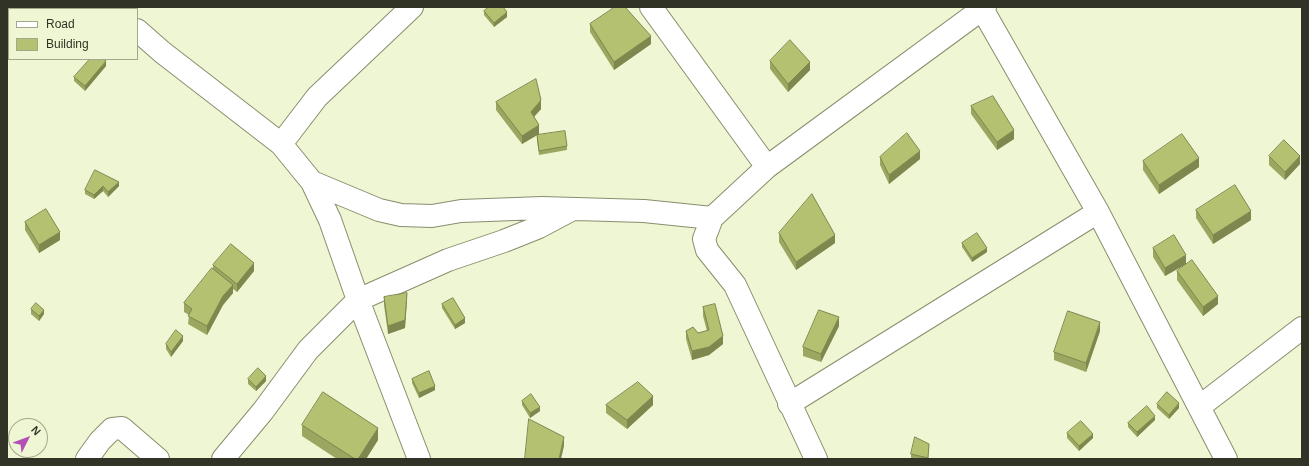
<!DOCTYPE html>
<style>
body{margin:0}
#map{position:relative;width:1309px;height:466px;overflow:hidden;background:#eff6d3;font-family:Arial,sans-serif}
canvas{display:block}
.frame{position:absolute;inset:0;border:8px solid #303325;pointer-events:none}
.legend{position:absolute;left:8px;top:8px;width:130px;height:52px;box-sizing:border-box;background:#eff6d3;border:1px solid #a3a88d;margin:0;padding:5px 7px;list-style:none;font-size:12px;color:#303325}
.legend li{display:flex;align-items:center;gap:8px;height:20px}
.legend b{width:20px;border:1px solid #a3a88d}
.north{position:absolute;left:8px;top:418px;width:40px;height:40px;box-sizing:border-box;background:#eff6d3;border:1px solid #a3a88d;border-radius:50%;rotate:48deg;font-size:11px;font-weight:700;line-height:16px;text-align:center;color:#303325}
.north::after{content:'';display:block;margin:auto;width:14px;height:18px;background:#b350b7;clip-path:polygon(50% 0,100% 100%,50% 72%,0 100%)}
</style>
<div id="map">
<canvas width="1309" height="466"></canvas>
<div class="frame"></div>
<ul class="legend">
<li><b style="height:5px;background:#fff"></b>Road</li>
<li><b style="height:11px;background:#b4c170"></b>Building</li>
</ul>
<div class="north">N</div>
</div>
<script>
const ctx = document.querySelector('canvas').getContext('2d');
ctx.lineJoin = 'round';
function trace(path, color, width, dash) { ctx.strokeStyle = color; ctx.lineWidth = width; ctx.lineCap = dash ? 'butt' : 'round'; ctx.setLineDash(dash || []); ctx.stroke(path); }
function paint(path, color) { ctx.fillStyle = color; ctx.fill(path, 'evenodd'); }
const minor = new Path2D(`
 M112,7L114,9
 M651,7L767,167
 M981,7L1098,212L1226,459
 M137,30L162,52L281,144L312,182L330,220L358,300L419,459
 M281,144L317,97L412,7
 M312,182L379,210L401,215L432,216L461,211L542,208L644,211L712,218
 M789,404L1098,212
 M1199,407L1302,328
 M87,459L100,441L112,429L122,428L158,459
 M223,459L263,411L308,350L358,300L448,260L504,241L539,227L573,209
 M816,459L735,285L707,250L704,239L712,218L767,167L985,7`);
const wall = new Path2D(`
 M484,11L507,17L494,27L484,15Z
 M590,24L651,44L614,70L590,32Z
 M770,61L810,70L788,92L770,69Z
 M106,66L85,91L74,81V77Z
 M496,102L541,109L534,117L539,134L522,144L496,110Z
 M971,106L1014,139L997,150L971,114Z
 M537,135L567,146V150L539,155L537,140Z
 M1269,156L1300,164L1285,180L1269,165Z
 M880,157L920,159L889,184L880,165Z
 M1143,161L1199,167L1159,194L1143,170Z
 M119,182V186L108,197L103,191L94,199L85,194V190Z
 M1196,210L1251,220L1213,244L1196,218Z
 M25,222L60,240L39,253L25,230Z
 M779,233L835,243L796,270L779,242Z
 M962,243L987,252L972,262L962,247Z
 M1153,248L1186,264L1165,276L1153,257Z
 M213,265L254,271L237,292L233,289V293L223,305L207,335L188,324L189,315L184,312V303L213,269Z
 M1177,271L1218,304L1203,316L1177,280Z
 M384,297L407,301L405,328L388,334L384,305Z
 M442,304L465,323L455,329L442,308Z
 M703,307L723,344L709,355L692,360L686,339V331L698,333L707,331L703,316Z
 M31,309L44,314L39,321L31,314Z
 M839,326L821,362L803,356V347Z
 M1100,331L1086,372L1054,360V352Z
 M183,341L171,357L166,349V344Z
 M248,379L266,381L256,391L248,384Z
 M412,379L435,390L419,398L412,383Z
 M522,401L540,411L530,418L522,405Z
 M1157,404L1179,408L1169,419L1157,408Z
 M606,405H653L627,429L606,413Z
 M1155,420L1137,437L1128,427V423Z
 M302,425L378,440L366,459H337L302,436Z
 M1067,433L1093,438L1079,451L1067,438Z
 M929,444L928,459H914L911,458V454Z`);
const shadedWall = new Path2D(`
 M507,12V17L494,27V23Z
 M651,36V44L614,70V62Z
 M106,61V66L85,91V86Z
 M810,62V70L788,92V84Z
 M541,100V109L531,120V112Z
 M539,125V134L522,144V136Z
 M1014,130V139L997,150V142Z
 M920,151V159L889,184V175Z
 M1300,156V164L1285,180V172Z
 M1199,158V167L1159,194V185Z
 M119,182V186L108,197V192Z
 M103,186V191L94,199V195Z
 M1251,211V220L1213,244V235Z
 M60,232V240L39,253V245Z
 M835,235V243L796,270V262Z
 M987,248V252L972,262V258Z
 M1186,255V264L1165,276V268Z
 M254,263V271L237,292V284Z
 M233,285V293L223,305L207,335V326L223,296Z
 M407,293L405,328L388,334V326Z
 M1218,296V304L1203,316V307Z
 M44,310V314L39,321V316Z
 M839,317V326L821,362V354Z
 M465,318V323L455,329V325Z
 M1100,322V331L1086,372V363Z
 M183,336V341L171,357V352Z
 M723,336V344L709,355L692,360V351Z
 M266,376V381L256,391V387Z
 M435,386V390L419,398V393Z
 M653,396V405L627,429V420Z
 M1179,403V408L1169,419V415Z
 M540,407V411L530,418V413Z
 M1155,416V420L1137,437V432Z
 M378,428V440L366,459H358Z
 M1093,434V438L1079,451V446Z
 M564,437V446L561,459H559Z`);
const building = new Path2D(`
 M489,7H503L507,12L494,23L484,11Z
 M615,7H625L651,36L614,62L590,24Z
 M790,40L810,62L788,84L770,61Z
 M90,59H103L106,61L85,86L74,77Z
 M536,79L541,100L531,112L539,125L522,136L496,102Z
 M993,96L1014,130L997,142L971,106Z
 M565,131L567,146L539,151L537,135Z
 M907,133L920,151L889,175L880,157Z
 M1182,134L1199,158L1159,185L1143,161Z
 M1284,140L1300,156L1285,172L1269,156Z
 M95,170L119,182L108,192L103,186L94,195L85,190Z
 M1235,185L1251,211L1213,235L1196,210Z
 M812,194L835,235L796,262L779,233Z
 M46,209L60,232L39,245L25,222Z
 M977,233L987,248L972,258L962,243Z
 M1174,235L1186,255L1165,268L1153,248Z
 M231,244L254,263L237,284L213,265Z
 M1192,260L1218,296L1203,307L1177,271Z
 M212,268L233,285L223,296L207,326L188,316L192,309L184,303Z
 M407,293L405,320L388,326L384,297Z
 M453,298L465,318L455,325L442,304Z
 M36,303L44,310L39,316L31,309Z
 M715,304L723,336L709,347L692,351L686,331L693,327L698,333L709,330L703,307Z
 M819,310L839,317L821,354L803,347Z
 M1068,311L1100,322L1086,363L1054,352Z
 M176,330L183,336L171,352L166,344Z
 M258,368L266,376L256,387L248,379Z
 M429,371L435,386L419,393L412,379Z
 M638,382L653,396L627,420L606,405Z
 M323,392L378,428L358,459H355L302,425Z
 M1167,392L1179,403L1169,415L1157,404Z
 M531,394L540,407L530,413L522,401Z
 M1147,406L1155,416L1137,432L1128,423Z
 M529,419L564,437L559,459H525Z
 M1081,421L1093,434L1079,446L1067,433Z
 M915,437L929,444L928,458L911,454Z`);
trace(minor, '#888e6d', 24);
trace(minor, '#fff', 22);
paint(wall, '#9ba660');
paint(shadedWall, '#7e874e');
paint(building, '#b4c170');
trace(building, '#7e874e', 1);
</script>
